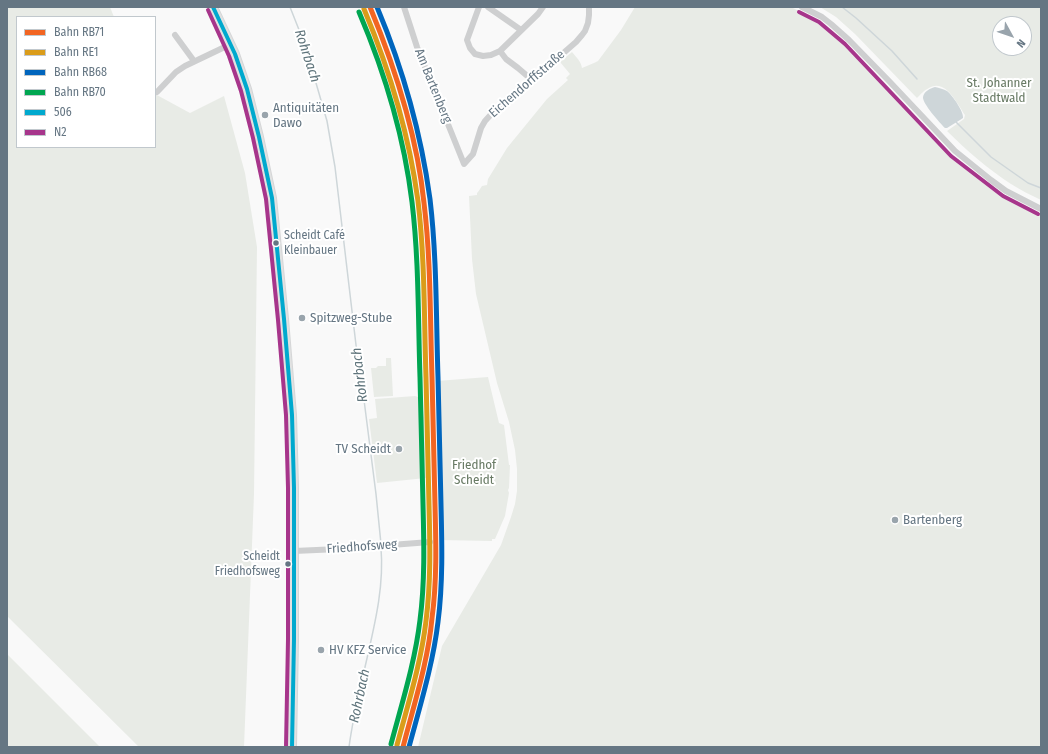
<!DOCTYPE html>
<meta charset="utf-8">
<style>
body{margin:0}
#map{position:relative;width:1048px;height:754px;overflow:hidden;background:#f9f9f9;font-family:"Fira Sans Condensed",sans-serif}
canvas{display:block}
.frame{position:absolute;inset:0;border:8px solid #657683;pointer-events:none}
.legend{position:absolute;left:16px;top:16px;width:140px;height:132px;box-sizing:border-box;background:#fff;border:1px solid #c1c8cd;margin:0;padding:5px 7px;list-style:none;font-size:12px;color:#657683}
.legend li{display:flex;align-items:center;gap:8px;height:20px}
.legend b{width:20px;border:1px solid #c1c8cd}
.north{position:absolute;left:992px;top:16px;width:40px;height:40px;box-sizing:border-box;background:#fff;border:1px solid #c1c8cd;border-radius:50%;rotate:130deg;font-size:11px;font-weight:700;line-height:16px;text-align:center;color:#657683}
.north::after{content:'';display:block;margin:auto;width:14px;height:18px;background:#99a4ac;clip-path:polygon(50% 0,100% 100%,50% 72%,0 100%)}
</style>
<div id="map">
<canvas width="1048" height="754"></canvas>
<div class="frame"></div>
<ul class="legend">
<li><b style="height:5px;background:#f26522"></b>Bahn RB71</li>
<li><b style="height:5px;background:#da9c1a"></b>Bahn RE1</li>
<li><b style="height:5px;background:#0065bd"></b>Bahn RB68</li>
<li><b style="height:5px;background:#00a651"></b>Bahn RB70</li>
<li><b style="height:5px;background:#00a9ce"></b>506</li>
<li><b style="height:5px;background:#a7358b"></b>N2</li>
</ul>
<div class="north">N</div>
</div>
<script>
const ctx = document.querySelector('canvas').getContext('2d');
ctx.lineJoin = 'round';
function paint(path, color) { ctx.fillStyle = color; ctx.fill(path, 'evenodd'); }
function trace(path, color, width, dash) { ctx.strokeStyle = color; ctx.lineWidth = width; ctx.lineCap = dash ? 'butt' : 'round'; ctx.setLineDash(dash || []); ctx.stroke(path); }
function drawText(font, color, halo, rows, align = 'center') {
  ctx.font = font + ' "Fira Sans Condensed",sans-serif'; ctx.lineWidth = 4; ctx.setLineDash([]); ctx.textBaseline = 'middle'; ctx.strokeStyle = halo; ctx.fillStyle = color; for (const [text, x, y, turn = 0] of rows) {
    ctx.save(); ctx.translate(x, y); ctx.rotate((+turn || 0) * Math.PI / 180); ctx.textAlign = isNaN(turn) ? turn : align; if (halo) ctx.strokeText(text, 0, 0); ctx.fillText(text, 0, 0); ctx.restore();
  }
}
const green = new Path2D(`
 M7,7H110L114,17H17V147H155V94L190,113L224,96L245,173L257,247L254,494L244,747H139L7,616Z
 M635,7H791L819,21L839,37L886,84L952,155L988,184L1004,195L1041,214V747H418L442,646L501,545L511,517L515,504L517,491V469L515,450L509,422L497,383L476,294L472,259L469,196L477,195V193L478,192L482,186L487,185L488,179L507,148L547,99L568,80L566,78L570,74L560,62L572,52C576,57 581,61 582,68L594,63L598,61L621,30Z
 M820,7H1041V200C1031,195 1020,190 1011,184C988,169 966,150 947,131L964,119L965,115C957,104 946,78 929,88C924,90 920,95 917,98L855,34L836,17ZM1000,24H1024V48H1000Z
 M386,358H391L393,396L374,397L371,368H376L378,366H386Z
 M488,377L499,423L504,425L509,465H510L509,488L508,490L509,493L505,516L495,539H492V541L440,540L437,381Z
 M415,396L418,397L422,403L424,418L426,478L377,483L369,419L377,418L375,399Z
 M7,654L100,747H7Z`);
const water = new Path2D(`
 M935,87C939,88 944,89 947,91C953,96 964,112 963,118L960,120L947,128H945C940,123 922,103 923,97C924,91 931,88 935,87Z`);
const stream = new Path2D(`
 M290,7L305,45L327,121L335,167L356,345L363,392L376,494L381,544
 M842,7L856,18L892,51L917,79
 M956,122L991,157L1028,183L1041,188
 M349,747C353,716 361,685 368,654C376,619 384,584 381,548`);
const minor = new Path2D(`
 M404,7L417,47L464,164L473,154L481,128L485,121L496,109L560,56L576,42L582,35L585,31L588,23L589,15V7
 M479,7L467,40L470,48L475,54L483,56L491,55L500,51L538,14L543,7
 M488,7L521,30
 M802,7L822,17L831,24L849,40L889,81L955,151L991,180L1006,191L1041,209
 M175,35L194,61
 M500,51L506,59L518,68L532,80
 M157,92L176,72L185,66L231,44
 M294,551L339,549L430,542`);
const major = new Path2D(`
 M213,7L235,54L247,89L259,137L272,198L284,319L292,415L294,488V639L292,747`);
const bus1 = new Path2D(`
 M213,7L235,54L247,89L259,137L272,198L284,319L292,415L294,488V639L292,747`);
const bus2 = new Path2D(`
 M208,10L229,56L241,91L253,138L266,199L278,320L286,415L288,488V639L286,747
 M799,12L819,22L845,44L951,156L1003,196L1038,214`);
const rail1 = new Path2D(`
 M370,7C396,70 417,135 424,203C431,261 430,319 432,377C433,419 434,462 435,505C436,543 437,581 432,618C428,662 414,704 403,747`);
const rail2 = new Path2D(`
 M364,9C390,71 409,134 418,201C425,259 424,318 426,377C427,420 428,462 429,505C430,544 431,582 426,621C421,663 408,704 397,745`);
const rail3 = new Path2D(`
 M377,7C403,69 421,133 430,199C437,258 436,318 438,377C439,419 440,462 441,505C442,544 443,583 438,622C433,664 420,706 409,747`);
const rail4 = new Path2D(`
 M359,12C385,73 404,136 412,202C419,260 418,319 420,377C421,420 422,462 423,504C424,543 425,582 420,620C415,662 402,703 391,744`);
const markers = [
 [265,115,4,"#99a4ac"],
 [276,243,3.5,"#657683"],
 [302,318,4,"#99a4ac"],
 [399,449,4,"#99a4ac"],
 [895,520,4,"#99a4ac"],
 [288,564,3.5,"#657683"],
 [321,650,4,"#99a4ac"]
];
const busNames = [
 ["Scheidt Café",284,236],
 ["Kleinbauer",284,251],
 ["Scheidt",280,557,"right"],
 ["Friedhofsweg",280,572,"right"]
];
const parkNames = [
 ["St. Johanner",999,83],
 ["Stadtwald",999,98],
 ["Friedhof",474,465],
 ["Scheidt",474,480]
];
const streetNames = [
 ["Eichendorffstraße",527,84,-41],
 ["Am Bartenberg",433,86,68],
 ["Friedhofsweg",362,547,-4]
];
const poiNames = [
 ["Antiquitäten",273,108],
 ["Dawo",273,123],
 ["Spitzweg-Stube",310,318],
 ["TV Scheidt",391,449,"right"],
 ["Bartenberg",903,520],
 ["HV KFZ Service",329,650]
];
const waterNames = [
 ["Rohrbach",307,56,72],
 ["Rohrbach",360,375,-97],
 ["Rohrbach",360,696,-78]
];
paint(green, '#e8ebe6');
paint(water, '#ced6d9');
trace(stream, '#ced6d9', 1.5);
trace(major, '#d5d6d7', 10);
trace(minor, '#cecfd0', 6);
trace(major, '#e1e2e2', 8);
trace(bus1, '#00a9ce', 4);
trace(bus2, '#a7358b', 4);
trace(rail1, '#f26522', 5);
trace(rail2, '#da9c1a', 5);
trace(rail3, '#0065bd', 5);
trace(rail4, '#00a651', 5);
for (const [x, y, r, color] of markers) { const dot = new Path2D(); dot.arc(x, y, r, 0, 2 * Math.PI); ctx.fillStyle = color; ctx.fill(dot); trace(dot, '#fff', 1.5); }
drawText('12px', '#657683', '#fff', busNames, 'left');
drawText('13px', '#687a64', '#fff', parkNames);
drawText('13px', '#657683', '#fff', streetNames);
drawText('13px', '#657683', '#fff', poiNames, 'left');
drawText('italic 14px', '#60757c', '#fff', waterNames);
</script>
